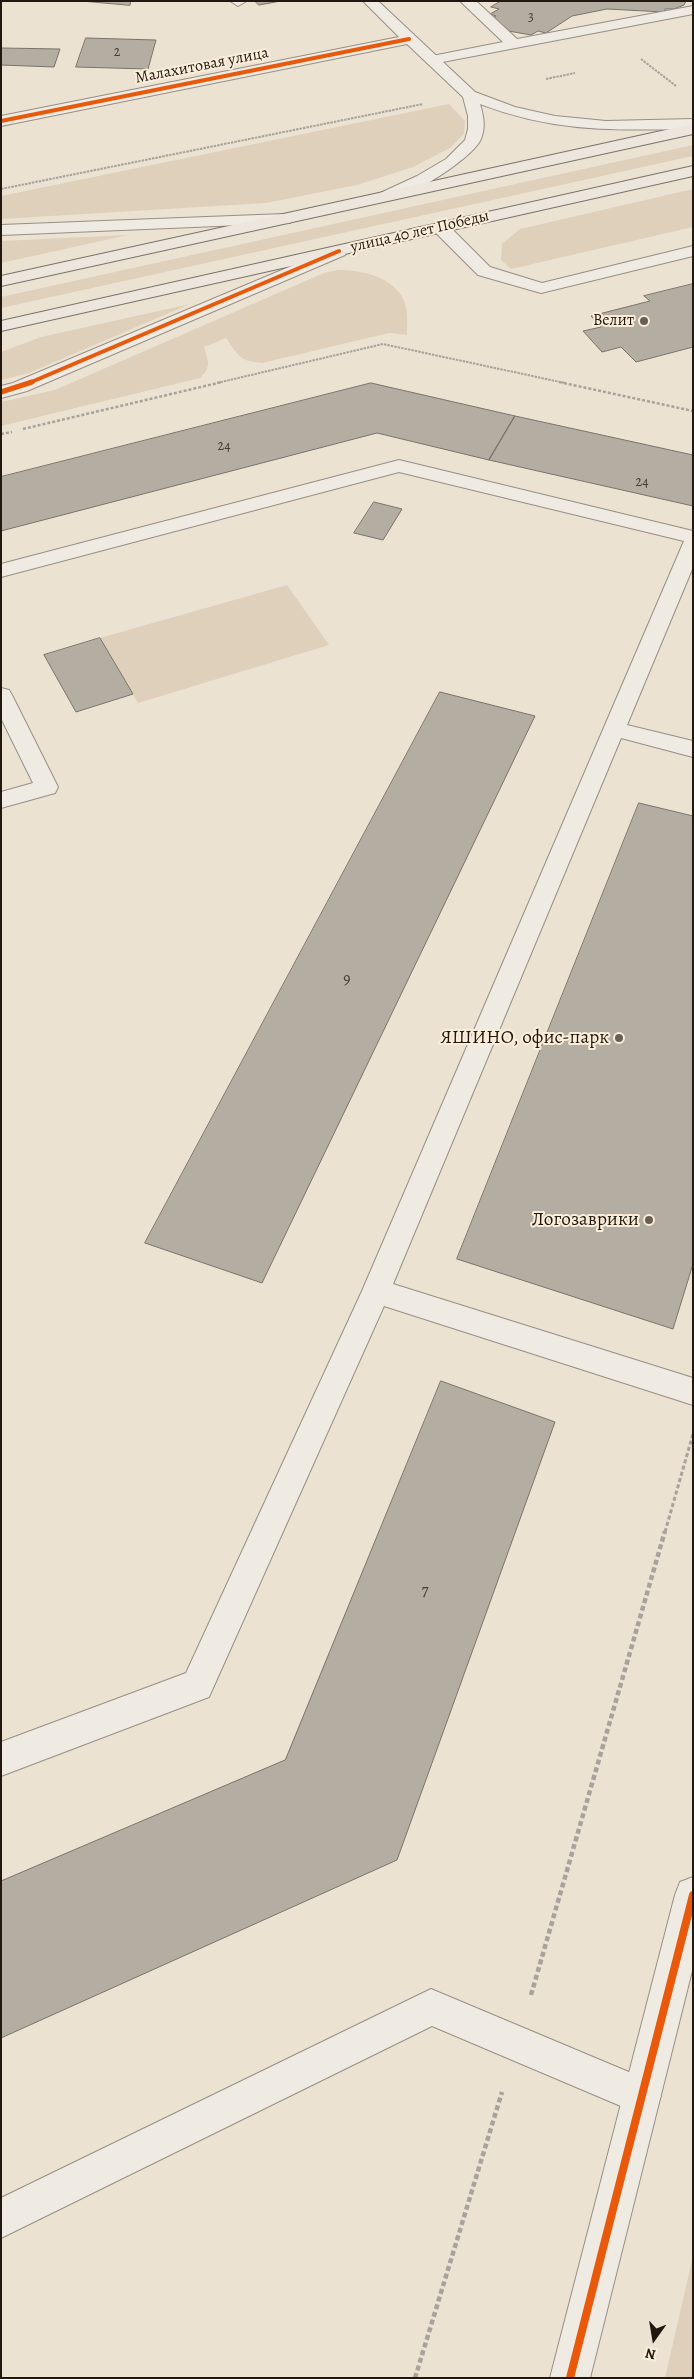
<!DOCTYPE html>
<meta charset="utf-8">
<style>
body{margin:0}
#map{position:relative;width:694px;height:2379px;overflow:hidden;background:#ece2d2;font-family:Alegreya,serif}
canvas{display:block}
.frame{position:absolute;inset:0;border:2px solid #231810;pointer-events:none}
.north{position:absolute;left:629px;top:2314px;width:50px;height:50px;-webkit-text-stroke:4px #faeedb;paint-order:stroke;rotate:193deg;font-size:14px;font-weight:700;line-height:20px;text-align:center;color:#231810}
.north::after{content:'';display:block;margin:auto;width:18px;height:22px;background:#231810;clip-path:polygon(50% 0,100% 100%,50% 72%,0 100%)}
</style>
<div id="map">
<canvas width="694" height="2379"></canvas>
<div class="frame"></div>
<div class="north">N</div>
</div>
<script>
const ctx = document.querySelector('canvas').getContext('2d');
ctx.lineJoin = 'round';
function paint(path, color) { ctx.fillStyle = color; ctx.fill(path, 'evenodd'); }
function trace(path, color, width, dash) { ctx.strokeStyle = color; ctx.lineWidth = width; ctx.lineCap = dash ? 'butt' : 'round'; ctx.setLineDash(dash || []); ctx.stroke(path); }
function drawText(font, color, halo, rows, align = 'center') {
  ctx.font = font + ' Alegreya,serif'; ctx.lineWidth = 4; ctx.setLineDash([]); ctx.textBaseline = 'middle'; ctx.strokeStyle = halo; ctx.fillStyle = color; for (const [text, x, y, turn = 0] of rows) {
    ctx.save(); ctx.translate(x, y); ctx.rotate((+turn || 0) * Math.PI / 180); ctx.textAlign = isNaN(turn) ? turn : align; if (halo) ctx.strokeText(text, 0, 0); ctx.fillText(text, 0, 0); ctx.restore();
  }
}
const green = new Path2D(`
 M449,104L465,121L464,134L450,148L413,167L357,185L266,203L1,219V196Z
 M693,145V156L1,308V297Z
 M693,189V227L511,269L501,260L502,244L520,229Z
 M128,235L1,263V241Z
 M338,270C363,270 395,277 405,303C408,312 407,325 407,335L389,333L262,363C239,361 239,356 226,338L204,347C208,361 212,367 200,378L1,426V402L55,390L324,273Z
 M190,304L29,373L1,380V352L41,337Z
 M287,585L329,645L138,703L100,638Z
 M693,2256V2378H665Z`);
const building = new Path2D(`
 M82,1H131L130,5Z
 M255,1H281L259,5Z
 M501,1H686L684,5L674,9H665L664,12L607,9L572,16L546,33L538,31L531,35L503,30L490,20L496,16L490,14L499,9L491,7Z
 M86,38L156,40L148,69L76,67Z
 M1,48L60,49L54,67L1,65Z
 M693,284V347L636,362L621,347L602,352L583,331L601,327L591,316L650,301L644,296Z
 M371,383L515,416L489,460L377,433L1,531V477Z
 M515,416L693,455V506L489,460Z
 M374,502L402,509L383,540L354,533Z
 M100,638L133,694L76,712L44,655Z
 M440,692L535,716L262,1283L145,1243Z
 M639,803L693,816V1264L673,1329L457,1259Z
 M441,1381L555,1422L397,1860L1,2038V1881L285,1760Z`);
const pathFar3 = new Path2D(`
 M641,59L676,86
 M546,79L575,73
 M1,189L423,104
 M217,383L383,344L565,383`);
const pathFar2 = new Path2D(`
 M559,382L693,411
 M23,429L222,382
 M1,434L12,432`);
const pathFar1 = new Path2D(`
 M665,1532L693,1434`);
const path = new Path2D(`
 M531,1995L665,1531
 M415,2378L502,2092`);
const service = new Path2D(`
 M460,1H476L517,39L693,6V14L432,64L427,63L425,60L427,57L503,42Z
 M441,223L447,224L490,267L542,283L693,246V256L541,293L478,275L435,232L433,228L435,224Z
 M399,460L693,531V567L627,725L693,741V757L621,738L393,1284L693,1378V1405L384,1306L209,1697L1,1776V1742L186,1673L362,1291L684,541L399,472L1,577V564Z
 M1,688L9,690L12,695L58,787L55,793L1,808V792L33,783L1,718Z
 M431,1989L655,2083L661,2096L655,2109L642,2115L432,2026L1,2238V2198Z`);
const minor = new Path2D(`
 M230,1H245V2L238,6Z
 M363,1H378L475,92L515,107L555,116L606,121L693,119V129C614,130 556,133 480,104C484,117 486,129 480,141C469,161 397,207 376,201L374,198L376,195L417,176L446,159L465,140L468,129V116L463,97L407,44L1,126V116L399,37Z
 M284,214L290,215L292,219L290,223L1,235V225Z
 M339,246L345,247L347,251L345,255L27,391L1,398V386L13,383Z
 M693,1877V1967L590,2378H550L675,1895L680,1882Z`);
const primary = new Path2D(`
 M693,124V134L1,286V276Z
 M693,166V176L1,331V321Z`);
const cyclewayFar2 = new Path2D(`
 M1,121L409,39
 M29,383L339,251`);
const cyclewayFar1 = new Path2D(`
 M1,392L32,382`);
const cycleway = new Path2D(`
 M570,2378L693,1895`);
const markers = [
 [644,321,5,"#695f54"],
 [619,1038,5,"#695f54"],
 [649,1220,5,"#695f54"]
];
const farNumbernames = [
 ["3",531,18],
 ["2",117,53],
 ["24",224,447],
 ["24",642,483]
];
const farStreetnames = [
 ["Малахитовая улица",202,66,-11],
 ["улица 40 лет Победы",420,232,-13]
];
const farPoinames = [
 ["Велит",634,321]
];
const numberNames = [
 ["9",347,980],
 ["7",425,1591]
];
const poiNames = [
 ["ЯШИНО, офис-парк",609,1038],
 ["Логозаврики",639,1220]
];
paint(green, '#ded0bb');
paint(building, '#b4ada2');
trace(building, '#7a736b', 1);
trace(service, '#968f85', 2);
trace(minor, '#968f85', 2);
trace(primary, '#7a736b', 2);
trace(pathFar3, '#a8a29c', 2, [2.5, 1]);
trace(pathFar2, '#a8a29c', 2.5, [3, 2]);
trace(pathFar1, '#a8a29c', 3, [4, 2.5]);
trace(path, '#a8a29c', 4.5, [5, 3]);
paint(service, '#efeae2');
paint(minor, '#efeae2');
paint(primary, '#ede6dd');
trace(cyclewayFar2, '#e8590c', 4);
trace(cyclewayFar1, '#e8590c', 5);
trace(cycleway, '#e8590c', 8);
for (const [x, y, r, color] of markers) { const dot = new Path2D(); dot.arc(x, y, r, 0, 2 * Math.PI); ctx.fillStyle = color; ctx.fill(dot); trace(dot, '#faeedb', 2); }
drawText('14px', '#473d34', null, farNumbernames);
drawText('16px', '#231810', '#faeedb', farStreetnames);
drawText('16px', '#231810', '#faeedb', farPoinames, 'right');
drawText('16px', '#473d34', null, numberNames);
drawText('19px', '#231810', '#faeedb', poiNames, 'right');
</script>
